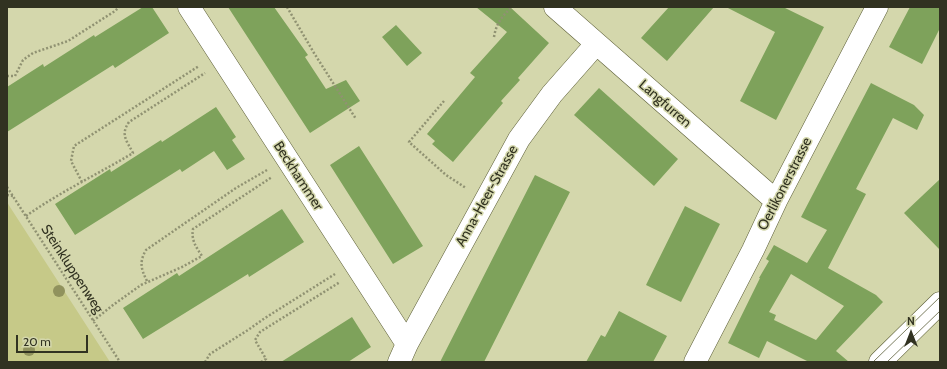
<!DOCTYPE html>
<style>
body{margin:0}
#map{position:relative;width:947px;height:369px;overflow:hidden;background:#d4d7ac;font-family:Cabin,sans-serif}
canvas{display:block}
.frame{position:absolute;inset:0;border:8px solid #313221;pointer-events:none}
.north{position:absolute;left:891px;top:313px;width:40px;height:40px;-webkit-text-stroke:3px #d4d7ac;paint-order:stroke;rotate:0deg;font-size:11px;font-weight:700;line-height:16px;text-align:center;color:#313221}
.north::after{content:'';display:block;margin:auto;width:14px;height:18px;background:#313221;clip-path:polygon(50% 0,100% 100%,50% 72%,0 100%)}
.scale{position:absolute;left:16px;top:335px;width:72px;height:18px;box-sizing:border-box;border:2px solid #313221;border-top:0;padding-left:5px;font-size:12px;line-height:14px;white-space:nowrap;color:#313221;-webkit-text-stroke:3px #d4d7ac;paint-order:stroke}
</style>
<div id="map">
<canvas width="947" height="369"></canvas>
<div class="frame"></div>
<div class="north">N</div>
<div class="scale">20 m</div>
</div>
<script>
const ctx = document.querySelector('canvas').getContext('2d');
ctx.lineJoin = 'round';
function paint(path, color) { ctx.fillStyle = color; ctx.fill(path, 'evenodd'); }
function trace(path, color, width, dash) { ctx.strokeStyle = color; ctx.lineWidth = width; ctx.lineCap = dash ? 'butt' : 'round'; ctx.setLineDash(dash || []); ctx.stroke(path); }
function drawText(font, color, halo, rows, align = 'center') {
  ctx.font = font + ' Cabin,sans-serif'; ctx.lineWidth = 3; ctx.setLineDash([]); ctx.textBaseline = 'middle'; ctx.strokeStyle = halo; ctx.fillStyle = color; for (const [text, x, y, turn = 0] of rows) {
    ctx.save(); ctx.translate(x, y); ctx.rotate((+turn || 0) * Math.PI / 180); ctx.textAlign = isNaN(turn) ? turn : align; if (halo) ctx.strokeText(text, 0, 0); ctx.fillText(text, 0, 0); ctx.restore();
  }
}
const green = new Path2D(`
 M7,202L10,207L110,362H7Z`);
const building = new Path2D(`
 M143,7H152L169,33L115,68L113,65L7,132V87L43,64L44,67L94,35L95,37Z
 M228,7H274L308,55L305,57L326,89L346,80L360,101L310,133Z
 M476,7H510L549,43L518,78L520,80L501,101L503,103L453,162L432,144L435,141L427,134L475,77L470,73L507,32Z
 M669,7H714L667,61L641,38Z
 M726,7H783L824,27L776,120L740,101L775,32Z
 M910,7H940V28L922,64L889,47Z
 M396,25L422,53L407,66L382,37Z
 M871,83L914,105L924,115L917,130L893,118L856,189L866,194L828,268L876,295L883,302L836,351L849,362H809L767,341L759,358L728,343L760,278H759L769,261L766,259L774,245L807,263L827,230L801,217ZM791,274L844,306L816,340L774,320L776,315L769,312Z
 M599,88L678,159L654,186L574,115Z
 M216,107L236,137L232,140L245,159L227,170L214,151L182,172L180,169L75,235L55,204L110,169L111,172L161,140L162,142Z
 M359,146L423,246L393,264L330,165Z
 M535,175L570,192L546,239L484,362H440Z
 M940,179V250L904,213Z
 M685,206L720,224L681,302L646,285Z
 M282,209L304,242L249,277L248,274L143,339L123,308L177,273L179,276Z
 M619,311L667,336L653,362H586L601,335L605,337Z
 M352,317L371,347L348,362H281Z`);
const path = new Path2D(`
 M287,7L314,53L356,119
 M494,37C496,24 502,16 512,7
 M7,76H15L23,60L33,53L68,41L115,11L119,7
 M444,101L409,142L446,175L466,188
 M82,182L71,161L74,146L199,66
 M7,187L120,362
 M7,195L13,196
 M26,216C60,192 98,174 133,153C127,141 120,135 129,122L205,73
 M147,281C141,269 139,262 146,250L236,188L267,170
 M93,321L113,305L141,285L182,267L202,256C196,247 191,240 193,229L272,177
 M205,362L210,354L248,330L265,318L335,274
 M261,362L266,359L255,340L260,332L340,282`);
const minor = new Path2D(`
 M189,7L407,344
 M555,7L776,201
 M399,362L407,344L519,139L552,94L596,44
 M695,362L753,250L776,201L877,7`);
const major = new Path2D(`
 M880,362L940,303`);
const tram = new Path2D(`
 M873,362L940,297
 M887,362L940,311`);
const trees = [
 [59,291],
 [29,350]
];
const streetNames = [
 ["Langfurren",665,104,41],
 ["Beckhammer",298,176,57],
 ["Oerlikonerstrasse",785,184,-63],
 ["Anna-Heer-Strasse",487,196,-61],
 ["Steinkluppenweg",72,269,57]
];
paint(green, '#c6c988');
paint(building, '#7ea25b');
trace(minor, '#5b5d36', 23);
trace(major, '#5b5d36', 23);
trace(path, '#909272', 2.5, [2, 2]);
trace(minor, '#fff', 22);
trace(major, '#fff', 22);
trace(tram, '#7d7f62', 1);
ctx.fillStyle = '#90925d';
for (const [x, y] of trees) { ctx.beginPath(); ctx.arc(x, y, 6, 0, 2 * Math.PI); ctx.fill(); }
drawText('14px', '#313221', '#d4d7ac', streetNames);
</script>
